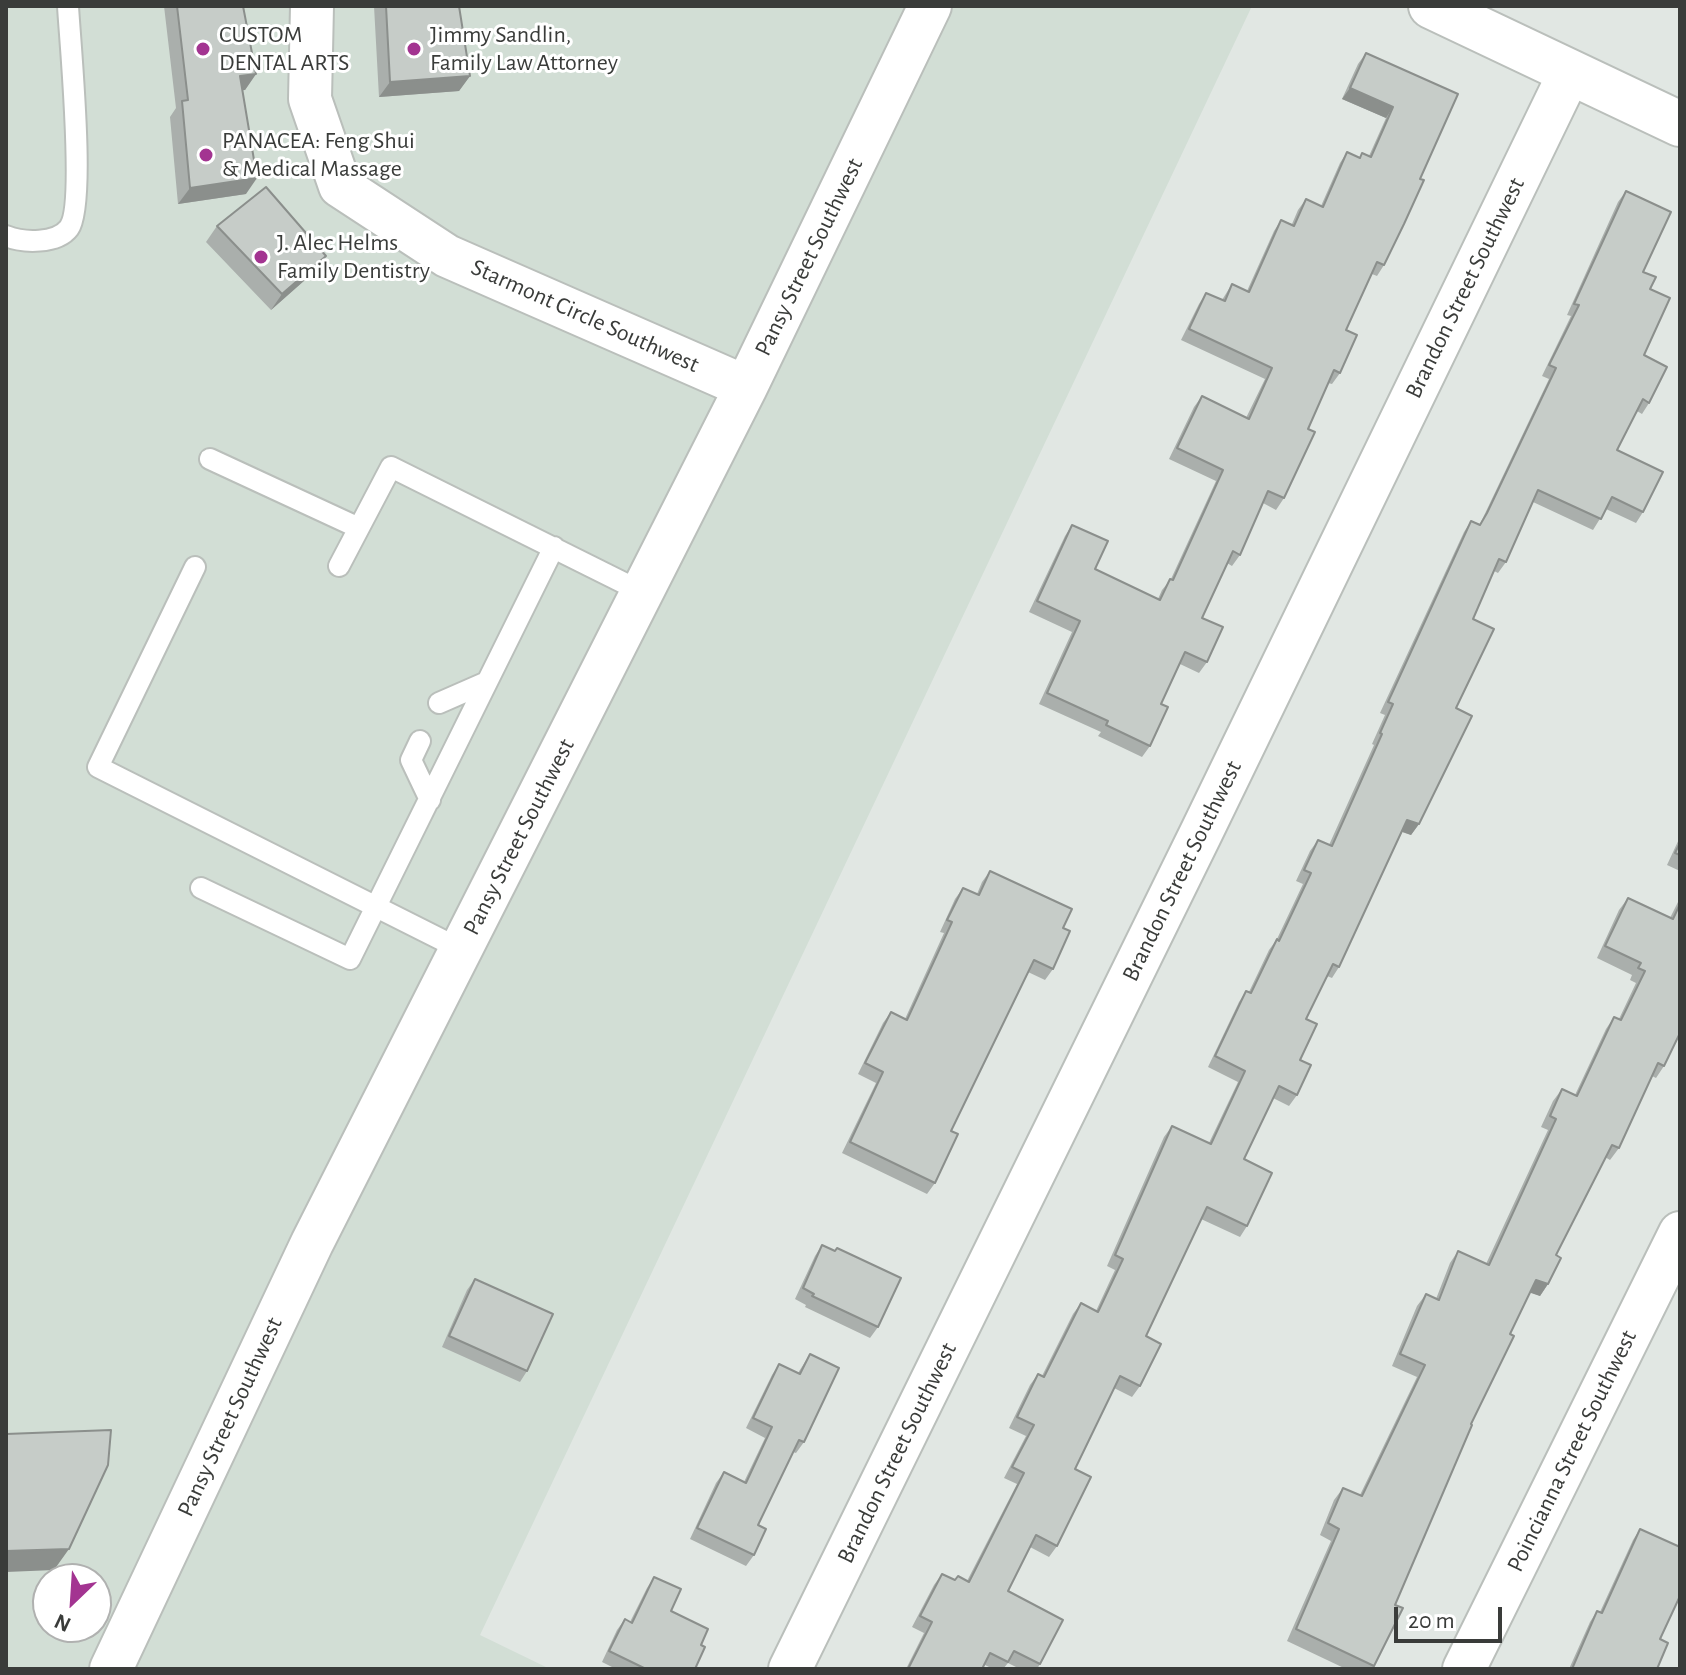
<!DOCTYPE html>
<style>
body{margin:0}
#map{position:relative;width:1686px;height:1675px;overflow:hidden;background:#e1e7e3;font-family:"Alegreya Sans",sans-serif}
canvas{display:block}
.frame{position:absolute;inset:0;border:8px solid #3a3c3a;pointer-events:none}
.north{position:absolute;left:32px;top:1563px;width:80px;height:80px;box-sizing:border-box;background:#fff;border:2px solid #b0b1b0;border-radius:50%;rotate:205deg;font-size:22px;font-weight:700;line-height:32px;text-align:center;color:#3a3c3a}
.north::after{content:'';display:block;margin:auto;width:28px;height:36px;background:#a33491;clip-path:polygon(50% 0,100% 100%,50% 72%,0 100%)}
.scale{position:absolute;left:1394px;top:1607px;width:108px;height:36px;box-sizing:border-box;border:4px solid #3a3c3a;border-top:0;padding-left:10px;font-size:24px;line-height:28px;white-space:nowrap;color:#3a3c3a;-webkit-text-stroke:6px #fff;paint-order:stroke}
</style>
<div id="map">
<canvas width="1686" height="1675"></canvas>
<div class="frame"></div>
<div class="north">N</div>
<div class="scale">20 m</div>
</div>
<script>
const ctx = document.querySelector('canvas').getContext('2d');
ctx.lineJoin = 'round';
function paint(path, color) { ctx.fillStyle = color; ctx.fill(path, 'evenodd'); }
function trace(path, color, width, dash) { ctx.strokeStyle = color; ctx.lineWidth = width; ctx.lineCap = dash ? 'butt' : 'round'; ctx.setLineDash(dash || []); ctx.stroke(path); }
function drawText(font, color, halo, rows, align = 'center') {
  ctx.font = font + ' "Alegreya Sans",sans-serif'; ctx.lineWidth = 6; ctx.setLineDash([]); ctx.textBaseline = 'middle'; ctx.strokeStyle = halo; ctx.fillStyle = color; for (const [text, x, y, turn = 0] of rows) {
    ctx.save(); ctx.translate(x, y); ctx.rotate((+turn || 0) * Math.PI / 180); ctx.textAlign = isNaN(turn) ? turn : align; if (halo) ctx.strokeText(text, 0, 0); ctx.fillText(text, 0, 0); ctx.restore();
  }
}
const built = new Path2D(`
 M6,6H1252L480,1635L550,1669H6ZM48,1579H96V1627H48Z`);
const lane = new Path2D(`
 M6,236C23,243 57,244 69,228C86,205 70,43 68,6
 M210,459L359,528
 M339,566L391,467L642,592
 M195,567L98,767L462,950
 M439,703L487,682
 M420,741L411,760L430,800
 M201,888L350,959L554,547`);
const street = new Path2D(`
 M312,6L310,99L340,186L447,256L746,387
 M111,1669L312,1243L746,387L930,6
 M790,1669L1202,831L1570,72
 M1464,1669L1680,1233`);
const secondary = new Path2D(`
 M1431,6L1680,124`);
const wall = new Path2D(`
 M164,6H243L256,74L245,90H242L246,194L178,204L170,117L176,108Z
 M374,6H459L470,76L459,91L379,97Z
 M1366,53L1458,94L1420,179L1384,265L1377,276L1372,274L1346,330L1340,373L1332,384L1328,383L1308,429L1284,498L1276,510L1263,503L1240,555L1232,566L1227,563L1202,618L1207,662L1199,673L1180,664L1161,704L1150,746L1142,757L1098,736L1101,732L1039,704L1072,632L1029,612L1065,536L1072,525L1095,569L1158,599L1162,590L1171,579L1216,481L1169,459L1194,407L1202,396L1246,418L1265,379L1181,340L1199,304L1206,293L1222,300L1232,284L1247,291L1274,231L1281,220L1292,224L1298,210L1306,199L1321,206L1340,163L1347,152L1359,158L1362,153L1369,156L1386,118L1342,99L1358,64Z
 M1626,191L1643,272L1650,289L1644,355L1649,403L1642,414L1637,411L1617,450L1643,512L1636,523L1606,509L1593,530L1533,502L1506,562L1498,573L1494,571L1473,619L1456,708L1419,824L1411,835L1402,832L1339,967L1332,978L1327,976L1306,1019L1300,1060L1297,1095L1289,1106L1273,1098L1244,1159L1247,1226L1240,1237L1201,1219L1146,1336L1140,1386L1132,1397L1114,1388L1075,1469L1057,1546L1049,1557L1030,1547L1008,1591L1040,1664L1037,1669H1020L1008,1663L1003,1669H993L985,1665L982,1669H906L924,1633L912,1627L934,1585L942,1574L955,1580L967,1581L1017,1484L1004,1478L1026,1436L1009,1428L1030,1385L1038,1374L1042,1376L1073,1314L1081,1303L1096,1311L1115,1270L1107,1266L1164,1137L1172,1126L1209,1143L1238,1082L1208,1067L1239,1002L1246,991L1249,992L1269,950L1277,939L1303,884L1296,881L1310,851L1318,840L1329,845L1374,745L1372,744L1385,715L1380,713L1464,532L1471,521L1480,524L1549,379L1542,376L1571,316L1567,315L1618,202Z
 M217,226L326,256L314,272L271,310L206,242Z
 M1680,837V871L1667,865Z
 M990,871L1063,928L1053,969L1045,980L1028,972L951,1131L935,1183L927,1194L842,1153L876,1083L858,1074L883,1023L891,1012L905,1019L944,933L940,932L955,899L963,888L977,894L982,882Z
 M1628,898L1670,918L1680,898V1033L1664,1066L1656,1078L1652,1076L1619,1148L1610,1160L1605,1157L1556,1255L1548,1284L1540,1296L1530,1292L1510,1334L1471,1424L1395,1605L1374,1666L1372,1669H1346L1287,1641L1331,1541L1320,1535L1334,1500L1343,1488L1360,1495L1417,1377L1392,1366L1417,1306L1426,1294L1436,1299L1450,1263L1458,1251L1486,1264L1548,1130L1541,1127L1553,1101L1562,1089L1575,1095L1606,1029L1614,1017L1619,1019L1636,983L1630,980L1632,975L1597,958L1619,910Z
 M822,1245L878,1327L870,1338L805,1307L806,1305L795,1299L815,1256Z
 M475,1279L527,1371L520,1382L442,1347L467,1290Z
 M810,1354L804,1442L796,1453L793,1452L758,1525L754,1555L746,1566L690,1539L716,1483L724,1472L744,1482L765,1438L746,1428L772,1375L779,1364L798,1373Z
 M1640,1529L1660,1639L1657,1669H1569L1590,1622L1597,1611L1600,1612L1633,1540Z
 M654,1577L671,1611L701,1645L695,1669H616L602,1662L617,1630L625,1619L630,1622L647,1588Z`);
const shadedWall = new Path2D(`
 M256,74L245,90L228,92L240,76Z
 M470,76L459,91L379,97L390,82Z
 M1350,88L1393,107L1386,118L1342,99Z
 M257,178L246,194L178,204L190,188Z
 M326,256L314,272L271,310L282,294Z
 M1407,820L1419,824L1411,835L1400,831Z
 M1536,1280L1548,1284L1540,1296L1528,1292Z
 M69,1549L54,1570L6,1572V1551Z`);
const building = new Path2D(`
 M177,6H243L256,74L240,76L257,178L190,188L182,101L188,100Z
 M386,6H459L470,76L390,82Z
 M1366,53L1458,94L1420,179L1424,180L1404,224L1384,265L1377,262L1346,330L1357,335L1340,373L1334,370L1308,429L1315,432L1284,498L1268,491L1240,555L1233,551L1202,618L1223,627L1207,662L1185,652L1161,704L1168,707L1150,746L1106,725L1108,721L1047,693L1080,621L1037,601L1072,525L1108,541L1095,569L1160,600L1170,579L1173,580L1223,470L1177,448L1202,396L1249,419L1272,368L1189,329L1206,293L1225,301L1232,284L1249,292L1281,220L1294,226L1306,199L1323,207L1347,152L1360,158L1362,153L1371,157L1393,107L1350,88Z
 M266,187L326,256L282,294L217,226Z
 M1626,191L1671,212L1643,272L1656,277L1650,289L1670,298L1644,355L1667,367L1649,403L1643,399L1617,450L1663,472L1643,512L1612,497L1601,519L1538,490L1506,562L1499,559L1473,619L1494,629L1456,708L1472,716L1419,824L1407,820L1339,967L1333,964L1306,1019L1317,1024L1300,1060L1311,1065L1297,1095L1279,1086L1244,1159L1272,1173L1247,1226L1207,1207L1146,1336L1161,1344L1140,1386L1120,1376L1075,1469L1091,1477L1057,1546L1036,1535L1008,1591L1063,1620L1040,1664L1014,1651L1008,1662L990,1653L982,1669H908L932,1622L920,1616L942,1574L955,1580L958,1576L969,1582L1024,1473L1012,1467L1034,1425L1017,1417L1038,1374L1044,1377L1081,1303L1098,1312L1123,1259L1115,1255L1172,1126L1211,1144L1245,1071L1215,1056L1246,991L1251,993L1277,939L1279,941L1311,873L1304,870L1318,840L1332,846L1382,734L1380,733L1393,704L1388,702L1471,521L1480,525L1487,513L1556,368L1549,365L1579,305L1574,304Z
 M1680,843V855L1675,853Z
 M990,871L1072,909L1063,928L1070,931L1053,969L1034,960L951,1131L958,1134L935,1183L850,1142L883,1072L865,1063L891,1012L907,1020L952,922L947,920L963,888L979,895Z
 M1628,898L1673,919L1680,904V1033L1664,1066L1658,1063L1619,1148L1612,1145L1556,1255L1561,1258L1548,1284L1536,1280L1510,1334L1514,1336L1471,1424L1472,1425L1395,1605L1403,1608L1374,1666L1296,1629L1339,1529L1328,1523L1343,1488L1362,1496L1425,1365L1400,1354L1426,1294L1439,1300L1458,1251L1489,1265L1556,1119L1550,1116L1562,1089L1577,1096L1614,1017L1621,1020L1645,971L1638,968L1641,963L1605,946Z
 M822,1245L835,1251L837,1248L901,1278L878,1327L812,1296L814,1294L803,1288Z
 M475,1279L553,1314L527,1371L449,1336Z
 M810,1354L839,1368L804,1442L799,1440L758,1525L766,1529L754,1555L697,1528L724,1472L746,1483L772,1427L753,1418L779,1364L800,1374Z
 M111,1430L108,1465L69,1549L6,1551V1434Z
 M1640,1529L1680,1547V1596L1660,1639L1668,1643L1657,1669H1572L1597,1611L1602,1613Z
 M654,1577L681,1589L671,1611L708,1629L701,1645L705,1647L695,1669H646L609,1651L625,1619L632,1623Z`);
const markers = [
 [203,49,8,"#a33491"],
 [414,49,8,"#a33491"],
 [206,155,8,"#a33491"],
 [261,257,8,"#a33491"]
];
const poiNames = [
 ["CUSTOM",219,35],
 ["DENTAL ARTS",219,63],
 ["Jimmy Sandlin,",430,35],
 ["Family Law Attorney",430,63],
 ["PANACEA: Feng Shui",222,141],
 ["& Medical Massage",222,169],
 ["J. Alec Helms",277,243],
 ["Family Dentistry",277,271]
];
const streetNames = [
 ["Pansy Street Southwest",809,257,-64],
 ["Brandon Street Southwest",1465,288,-64],
 ["Starmont Circle Southwest",585,316,24],
 ["Pansy Street Southwest",519,837,-63],
 ["Brandon Street Southwest",1182,871,-64],
 ["Pansy Street Southwest",230,1417,-65],
 ["Poincianna Street Southwest",1572,1451,-64],
 ["Brandon Street Southwest",897,1453,-64]
];
paint(built, '#d2ded5');
trace(lane, '#babfbb', 24);
trace(street, '#babfbb', 46);
trace(secondary, '#babfbb', 48);
trace(lane, '#fff', 20);
trace(street, '#fff', 42);
trace(secondary, '#fff', 44);
paint(wall, '#aaafac');
paint(shadedWall, '#8b8f8c');
paint(building, '#c6ccc8');
trace(building, '#8b8f8c', 2);
for (const [x, y, r, color] of markers) { const dot = new Path2D(); dot.arc(x, y, r, 0, 2 * Math.PI); ctx.fillStyle = color; ctx.fill(dot); trace(dot, '#fff', 3); }
drawText('24px', '#3a3c3a', '#fff', poiNames, 'left');
drawText('24px', '#3a3c3a', '#fff', streetNames);
</script>
